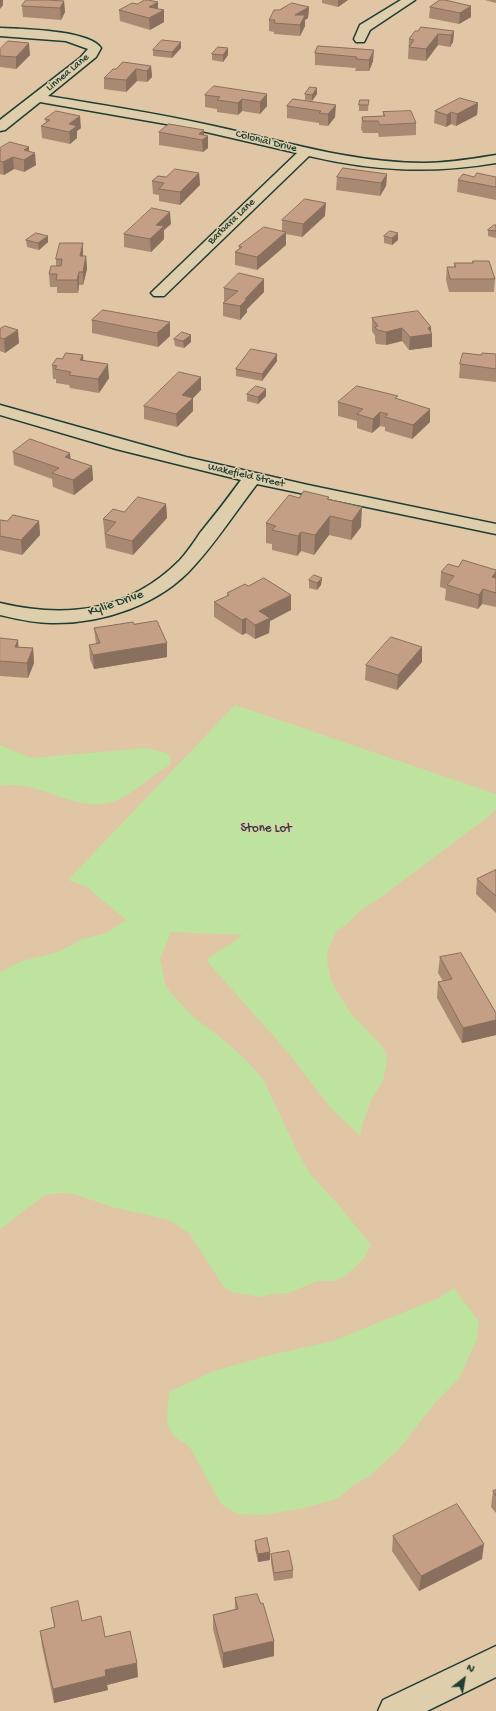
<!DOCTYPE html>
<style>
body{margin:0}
#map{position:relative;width:496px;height:1711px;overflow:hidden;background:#e0c6a4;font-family:"Gochi Hand",sans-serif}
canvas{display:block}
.north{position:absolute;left:444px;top:1659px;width:40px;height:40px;-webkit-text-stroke:3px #dfceab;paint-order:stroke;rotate:31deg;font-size:11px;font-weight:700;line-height:16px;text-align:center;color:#1f3d34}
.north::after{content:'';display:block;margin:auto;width:14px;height:18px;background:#1f3d34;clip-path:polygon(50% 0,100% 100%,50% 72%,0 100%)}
</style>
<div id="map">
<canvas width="496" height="1711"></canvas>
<div class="north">N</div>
</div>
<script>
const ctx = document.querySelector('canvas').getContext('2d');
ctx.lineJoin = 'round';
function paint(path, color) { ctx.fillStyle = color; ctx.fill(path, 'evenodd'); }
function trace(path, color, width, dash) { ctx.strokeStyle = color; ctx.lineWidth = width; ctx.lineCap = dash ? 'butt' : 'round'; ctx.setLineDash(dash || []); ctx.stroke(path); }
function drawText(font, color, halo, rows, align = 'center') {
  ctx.font = font + ' "Gochi Hand",sans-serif'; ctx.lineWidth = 3; ctx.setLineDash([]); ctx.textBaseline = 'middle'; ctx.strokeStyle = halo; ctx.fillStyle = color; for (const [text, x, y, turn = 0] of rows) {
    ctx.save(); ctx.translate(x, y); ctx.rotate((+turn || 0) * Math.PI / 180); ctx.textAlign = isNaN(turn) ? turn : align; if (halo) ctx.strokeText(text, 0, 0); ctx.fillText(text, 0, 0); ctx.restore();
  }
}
const green = new Path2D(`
 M235,705L496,794V809L489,816L377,900L362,909L349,922L336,932L328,950L327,961L331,981L335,988L352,1015L382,1046L387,1055V1062L383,1081L371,1100L362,1126L360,1136L330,1107L292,1057L206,960L243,935L171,932L160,959L166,987L192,1016L220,1037L245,1059L263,1079L298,1153L311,1175L343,1210L371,1245L364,1258L355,1267L345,1276L333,1281H318L288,1293L272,1294L260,1297L232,1292L224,1287L189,1233L169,1220L112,1207L74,1194L62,1193L45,1195L0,1229V972L22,961L58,952L82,939L107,933L126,920L87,887L68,880Z
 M0,745L31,758L147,748L167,753L171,758L170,765C151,775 129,799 108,803C72,811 37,779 0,786Z
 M454,1288L479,1322L477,1339L460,1377L434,1404L399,1449L368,1477L353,1485L339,1498L304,1508L263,1515L238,1514L221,1504L189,1446C160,1430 168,1420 169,1392L214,1371L266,1356L333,1341L439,1298Z`);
const minor = new Path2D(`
 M401,0H415L370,30L364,42H356L354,39L360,25Z
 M0,28C22,29 89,30 101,48L96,57L48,96C102,105 156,113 209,125C280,140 351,163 424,163C448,163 472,159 496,155V163C430,174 374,171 309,156L164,296H154L151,293L154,290L297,153L189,128L40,102L5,130L0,131V120L80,58L88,49L66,41L0,36Z
 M0,405L186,457L308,485L496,524V534L257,484C236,511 217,541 194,566C160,605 102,624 51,623C34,623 17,619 0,615V603C68,619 129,611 180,560C187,552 194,542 200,533C214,516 228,498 241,480L116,449L0,415Z
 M496,1646V1677L427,1711H378L383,1700Z`);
const wall = new Path2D(`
 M322,0H348L338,7L322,3Z
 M440,0L471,17L459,24L429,18L430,7Z
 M485,0H496V3Z
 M64,1L65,12L61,20L23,17L22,6Z
 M158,2V9L164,10V22L150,30L120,21L119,10L137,4Z
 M309,7L308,18L305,20V26L300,36L274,34V32L269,31V20L279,10Z
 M418,31H454L453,42L450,47L438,45L426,61L408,59L409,39Z
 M181,42V48L172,58L153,56V50Z
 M318,46L373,61L369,71H355L356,68L315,65V53Z
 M228,48V55L223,62L212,60V54Z
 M0,49L30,55L16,69L0,67Z
 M151,66L152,77L147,82L137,81L126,92L104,89V78L116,69Z
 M267,94V106L260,114L242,111L238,115L217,112V109L205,107V95Z
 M305,94H317L312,101L305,100Z
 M293,99L335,117L328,126L319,125V123L287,118V106Z
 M369,100L368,111H359V105Z
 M478,103L477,115L456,126L451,124L446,127L434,123L435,111Z
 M383,112L416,123V135L379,137L378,133H363L361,129L362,117L383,116Z
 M45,119L81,128L77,131V138L70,144L42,138L41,126L46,123Z
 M204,130V135L208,136V148L203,152L159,145V132Z
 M0,148L29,151L36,165L24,172L14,169L4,175L0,174Z
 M199,173L200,185L180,205L159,201V195L153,194L152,181L166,177Z
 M387,174L386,186L380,196L336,190L337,177Z
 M474,177H496V200L457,192L458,180Z
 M325,216L302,237L286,234V245L257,270L235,265V252L239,249V246L282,231V220Z
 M171,224L164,230V239L151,252L124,247V234Z
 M496,225V238L488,236V230Z
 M48,236V242L39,250L27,247L26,240Z
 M384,236L398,240L392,245L384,243Z
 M83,256H86L87,269L83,285H79L78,293H57V287H50L49,274L56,266V259Z
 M473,261L495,279L494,292H449L446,280L447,267H454V263H472Z
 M224,288L264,292L247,309V312L240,320L223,316V303L225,301H224Z
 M372,318L431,327L432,347L409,350L402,341L386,345L376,344L375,340V336L372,331Z
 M92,320L170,336L158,347L92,333Z
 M0,329L19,343L5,353L0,351Z
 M191,335V342L184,348L175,346L174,339Z
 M496,354V382L459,378L460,364Z
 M83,361L109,378L99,393L70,388L69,385L56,383V379H53L52,365Z
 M277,361L262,381L236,376V369Z
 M266,389V396L258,404L247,401V394Z
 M201,390L193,398V411L177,427L144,419V406Z
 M398,399L430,422L412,439L385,431V427L380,426L372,433L357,428V421L338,416V402Z
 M13,452L71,459L92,466L93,480L74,495L53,487L52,479L14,465Z
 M329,497V500L361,527L351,540L329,535L314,555L301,551L297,556L272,550V544L266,543V523L299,498Z
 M166,504L167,518L133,555L106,548L103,519L124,512Z
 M0,520L7,521H39L40,535L22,555L0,550V553Z
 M458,567L496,570V607L482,604L478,609L445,600L446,589L440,587L441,572Z
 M322,578L321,585L317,590L309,588V580Z
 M227,593L291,610L270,621L269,633L255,639L246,633L242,635L214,617V602L227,596Z
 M134,624L167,643V657L94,669L90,659L89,645L96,644L94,628Z
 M0,638L18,647L33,648L34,663L28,678L0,676Z
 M422,662L397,690L365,680L366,665Z
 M496,870V913L476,894L477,879Z
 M440,957L496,1013V1035L462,1043L437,998L438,982L443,981L438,973Z
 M496,1490V1513L491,1507L493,1491Z
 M393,1536L482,1559L419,1591L392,1551Z
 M255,1541L270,1552V1560L258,1562L255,1549Z
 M271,1554L293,1570V1578L274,1581L271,1562Z
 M235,1598L274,1641V1656L223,1668L213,1629V1615L235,1609Z
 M51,1608L82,1621L105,1637L138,1677L107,1685L108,1690L54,1703L42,1646L40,1631L54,1627Z`);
const shadedWall = new Path2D(`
 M0,0H3V5L0,9Z
 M338,0H348L338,7Z
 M64,1L65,12L61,20L60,8Z
 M158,2V13L149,7Z
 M471,6V17L459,24L460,13Z
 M309,7L308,18L305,20V26L300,36V25L295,15Z
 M164,10V22L150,30L149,18Z
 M454,31L453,42L450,47L451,35Z
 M438,34V45L426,61V49Z
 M181,42V48L172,58V52Z
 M29,43L30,55L16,69V57Z
 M228,48V55L223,62V55Z
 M374,50L373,61L369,71V60Z
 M151,66L152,77L147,82V71Z
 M136,69L137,81L126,92V80Z
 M317,88V94L312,101V95Z
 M267,94V106L260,114V102Z
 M242,99V111L238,115V103Z
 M478,103L477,115L456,126L457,114Z
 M336,105L335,117L328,126V114Z
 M451,112V124L446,127L447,115Z
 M80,116L81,128L77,131V138L70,144L69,124Z
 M204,130V139L208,136V148L203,152L202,140L199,134Z
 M29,147V156L35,153L36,165L24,172V150Z
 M13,157L14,169L4,175L3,162Z
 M199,173L200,185L180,205V192Z
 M387,174L386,186L380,196L381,183Z
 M326,203L325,216L302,237L303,224Z
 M170,212L171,224L164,230V239L151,252L150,239L156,225Z
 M286,232V245L257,270V257Z
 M398,233V240L392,245V238Z
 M48,236V242L39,250L38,243Z
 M83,243V256H80Z
 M86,256L87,269L83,285V272Z
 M79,272V285L78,293L77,280Z
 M264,279V292L247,309V312L240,320V306L245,299Z
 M170,322V336L158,347L157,333Z
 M431,327V334H432V347L409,350L410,337L428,328Z
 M402,328V341L386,345V332Z
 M18,330L19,343L5,353L4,339Z
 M191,335V342L184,348L183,341Z
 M277,354V361L262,381V374Z
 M83,355L84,369L80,360Z
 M108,364L109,378L99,393L98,379Z
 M201,377V390L193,398V411L177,427L176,414L182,395Z
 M266,389V396L258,404V397Z
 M430,409V422L412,439L413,425Z
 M380,412V426L372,433L373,419Z
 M70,453L71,466L65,457Z
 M92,466L93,480L74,495L73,480Z
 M166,504L167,518L133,555L132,541Z
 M362,507L361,527L351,540L352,521Z
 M330,516L329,535L314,555L315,535Z
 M39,521L40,535L22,555L21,540Z
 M301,532V551L297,556L298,536Z
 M496,572V584L492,577Z
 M322,578L321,585L317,590V583Z
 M483,589L482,604L478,609L479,595Z
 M291,595V610L270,621L269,633L255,639V625L259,611Z
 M246,618V633L242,635V620Z
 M18,640L19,654L15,647Z
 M167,643V657L94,669L93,655Z
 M422,647V662L397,690L398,675Z
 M33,648L34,663L28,678L27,663Z
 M496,1020V1035L462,1043L463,1028Z
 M484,1544L482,1559L419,1591L421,1576Z
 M270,1552V1560L258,1562V1554Z
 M274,1641V1656L223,1668V1653Z
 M137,1663L138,1677L107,1685L108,1690L54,1703L53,1689L105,1670Z`);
const building = new Path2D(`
 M26,0H47L64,1L60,8L22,6Z
 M145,0H148L158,2L149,7L164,10L149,18L119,10L132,3L137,4Z
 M440,0H445L471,6L460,13L430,7Z
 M292,3L309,7L295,15H305L300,25L274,23L275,20H269L274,10H279Z
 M421,27L454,31L451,35L438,34L426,49L409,47L414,40L409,39L415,31H418Z
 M162,40L181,42L172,52L153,50Z
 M8,41L29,43L16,57L0,56V49Z
 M318,46L374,50L369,60L356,59L357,57L315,53Z
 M218,47L228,48L223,55L212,54Z
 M123,62L151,66L147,71L136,69L126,80L104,78L113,69H116Z
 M214,86L267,94L260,102L242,99L238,103L217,100L220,97L205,95Z
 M310,87L317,88L312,95L305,94Z
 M460,98L478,103L457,114L451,112L447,115L435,111Z
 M293,99L336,105L328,114L319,113L321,111L287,106Z
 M360,100H369L368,105H359Z
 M56,111L80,116L69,124L77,126L69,132L41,126L50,120L45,119Z
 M411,111L416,123L380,125L378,121H363L362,117L385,116L383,112Z
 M169,124L204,130L199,134L208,136L202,140L159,132Z
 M10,142L29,147L24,150L35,153L24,160L13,157L3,162L0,161V148Z
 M343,168L387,174L381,183L337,177Z
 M175,169L199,173L180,192L159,189L164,183L152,181L158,176L166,177Z
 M477,173L496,177V187L458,180L463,174L474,177Z
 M305,199L326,203L303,224L282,220Z
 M152,208L170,212L156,225L164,226L150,239L124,234Z
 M494,225H496V231L488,230Z
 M264,227L286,232L257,257L235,252L242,247L239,246Z
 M390,231L398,233L392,238L384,236Z
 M36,233L48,236L38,243L26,240Z
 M60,243H83L80,256H86L83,272H79L77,280H56L57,274H49L51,266H61L62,259H56Z
 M473,261H489L495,279H450L447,267H456L454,263H473Z
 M239,273L264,279L245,299H247L240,306L223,303L238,291L224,288Z
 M103,310L170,322L157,333L92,320Z
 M418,311L431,327L428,328L432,334L410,337L402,328L386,332L377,330L375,327L378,326L372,318Z
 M5,326L18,330L4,339L0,338V329Z
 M182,332L191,335L183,341L174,339Z
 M251,349L277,354L262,374L236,369Z
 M66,353L83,355L80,360L108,364L98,379L69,375L71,372L55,369L57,366L52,365L57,358L62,359Z
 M463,353L481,355L482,353L496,354V369L460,364Z
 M179,372L201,377L182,395L193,398L176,414L144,406Z
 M256,386L266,389L258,397L247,394Z
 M357,386L398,396L395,398L430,409L413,425L385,417L388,414L380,412L373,419L357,414L363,409L338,402Z
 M30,439L70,453L65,457L92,466L73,480L52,473L59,468L13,452Z
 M304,491L329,497L327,499L362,507L352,521L330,516L315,535L301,532L298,536L272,530L276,526L266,523L289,495L299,498Z
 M138,497L166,504L132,541L105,534L116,522L103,519L113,509L124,512Z
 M13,515L39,521L21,540L0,536V520L7,521Z
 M463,560L496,570V572L492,577L496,578V593L483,589L479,595L447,585L454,576L441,572L448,564L458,567Z
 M314,575L322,578L317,583L309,580Z
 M264,578L291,595L259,611L270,618L255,625L246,618L242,620L214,602L229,595L227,593L245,584L248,586Z
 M157,621L167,643L93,655L89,645L100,643L94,628L133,622L134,624Z
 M391,637L422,647L398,675L366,665Z
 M0,638L18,640L15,647L33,648L27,663L0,661Z
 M496,870V896L477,879Z
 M461,953L496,1013V1020L463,1028L438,982L452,979L440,957Z
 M496,1490V1496L493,1491Z
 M457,1504L484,1544L421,1576L393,1536Z
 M267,1538L270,1552L258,1554L255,1541Z
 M289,1551L293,1570L274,1573L271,1554Z
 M257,1594L261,1604L263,1603L274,1641L223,1653L213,1615L238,1609L235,1598Z
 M78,1601L82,1621L101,1616L105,1637L130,1631L137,1663L105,1670L106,1676L53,1689L40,1631L55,1627L51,1608Z`);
const farStreetnames = [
 ["Linnea Lane",68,73,-40],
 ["Colonial Drive",266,142,14],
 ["Barbara Lane",232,222,-44],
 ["Wakefield Street",246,476,13]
];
const streetNames = [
 ["Kylie Drive",116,604,-19]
];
const parkNames = [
 ["Stone Lot",266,829]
];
paint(green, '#bee39e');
trace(minor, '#1f3d34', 3);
paint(minor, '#dfceab');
paint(wall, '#a98972');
paint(shadedWall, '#896f5d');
paint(building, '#c49f85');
trace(building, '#896f5d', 1);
drawText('11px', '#1f3d34', '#dfceab', farStreetnames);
drawText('13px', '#1f3d34', '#dfceab', streetNames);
drawText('13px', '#274539', '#dfceab', parkNames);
</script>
